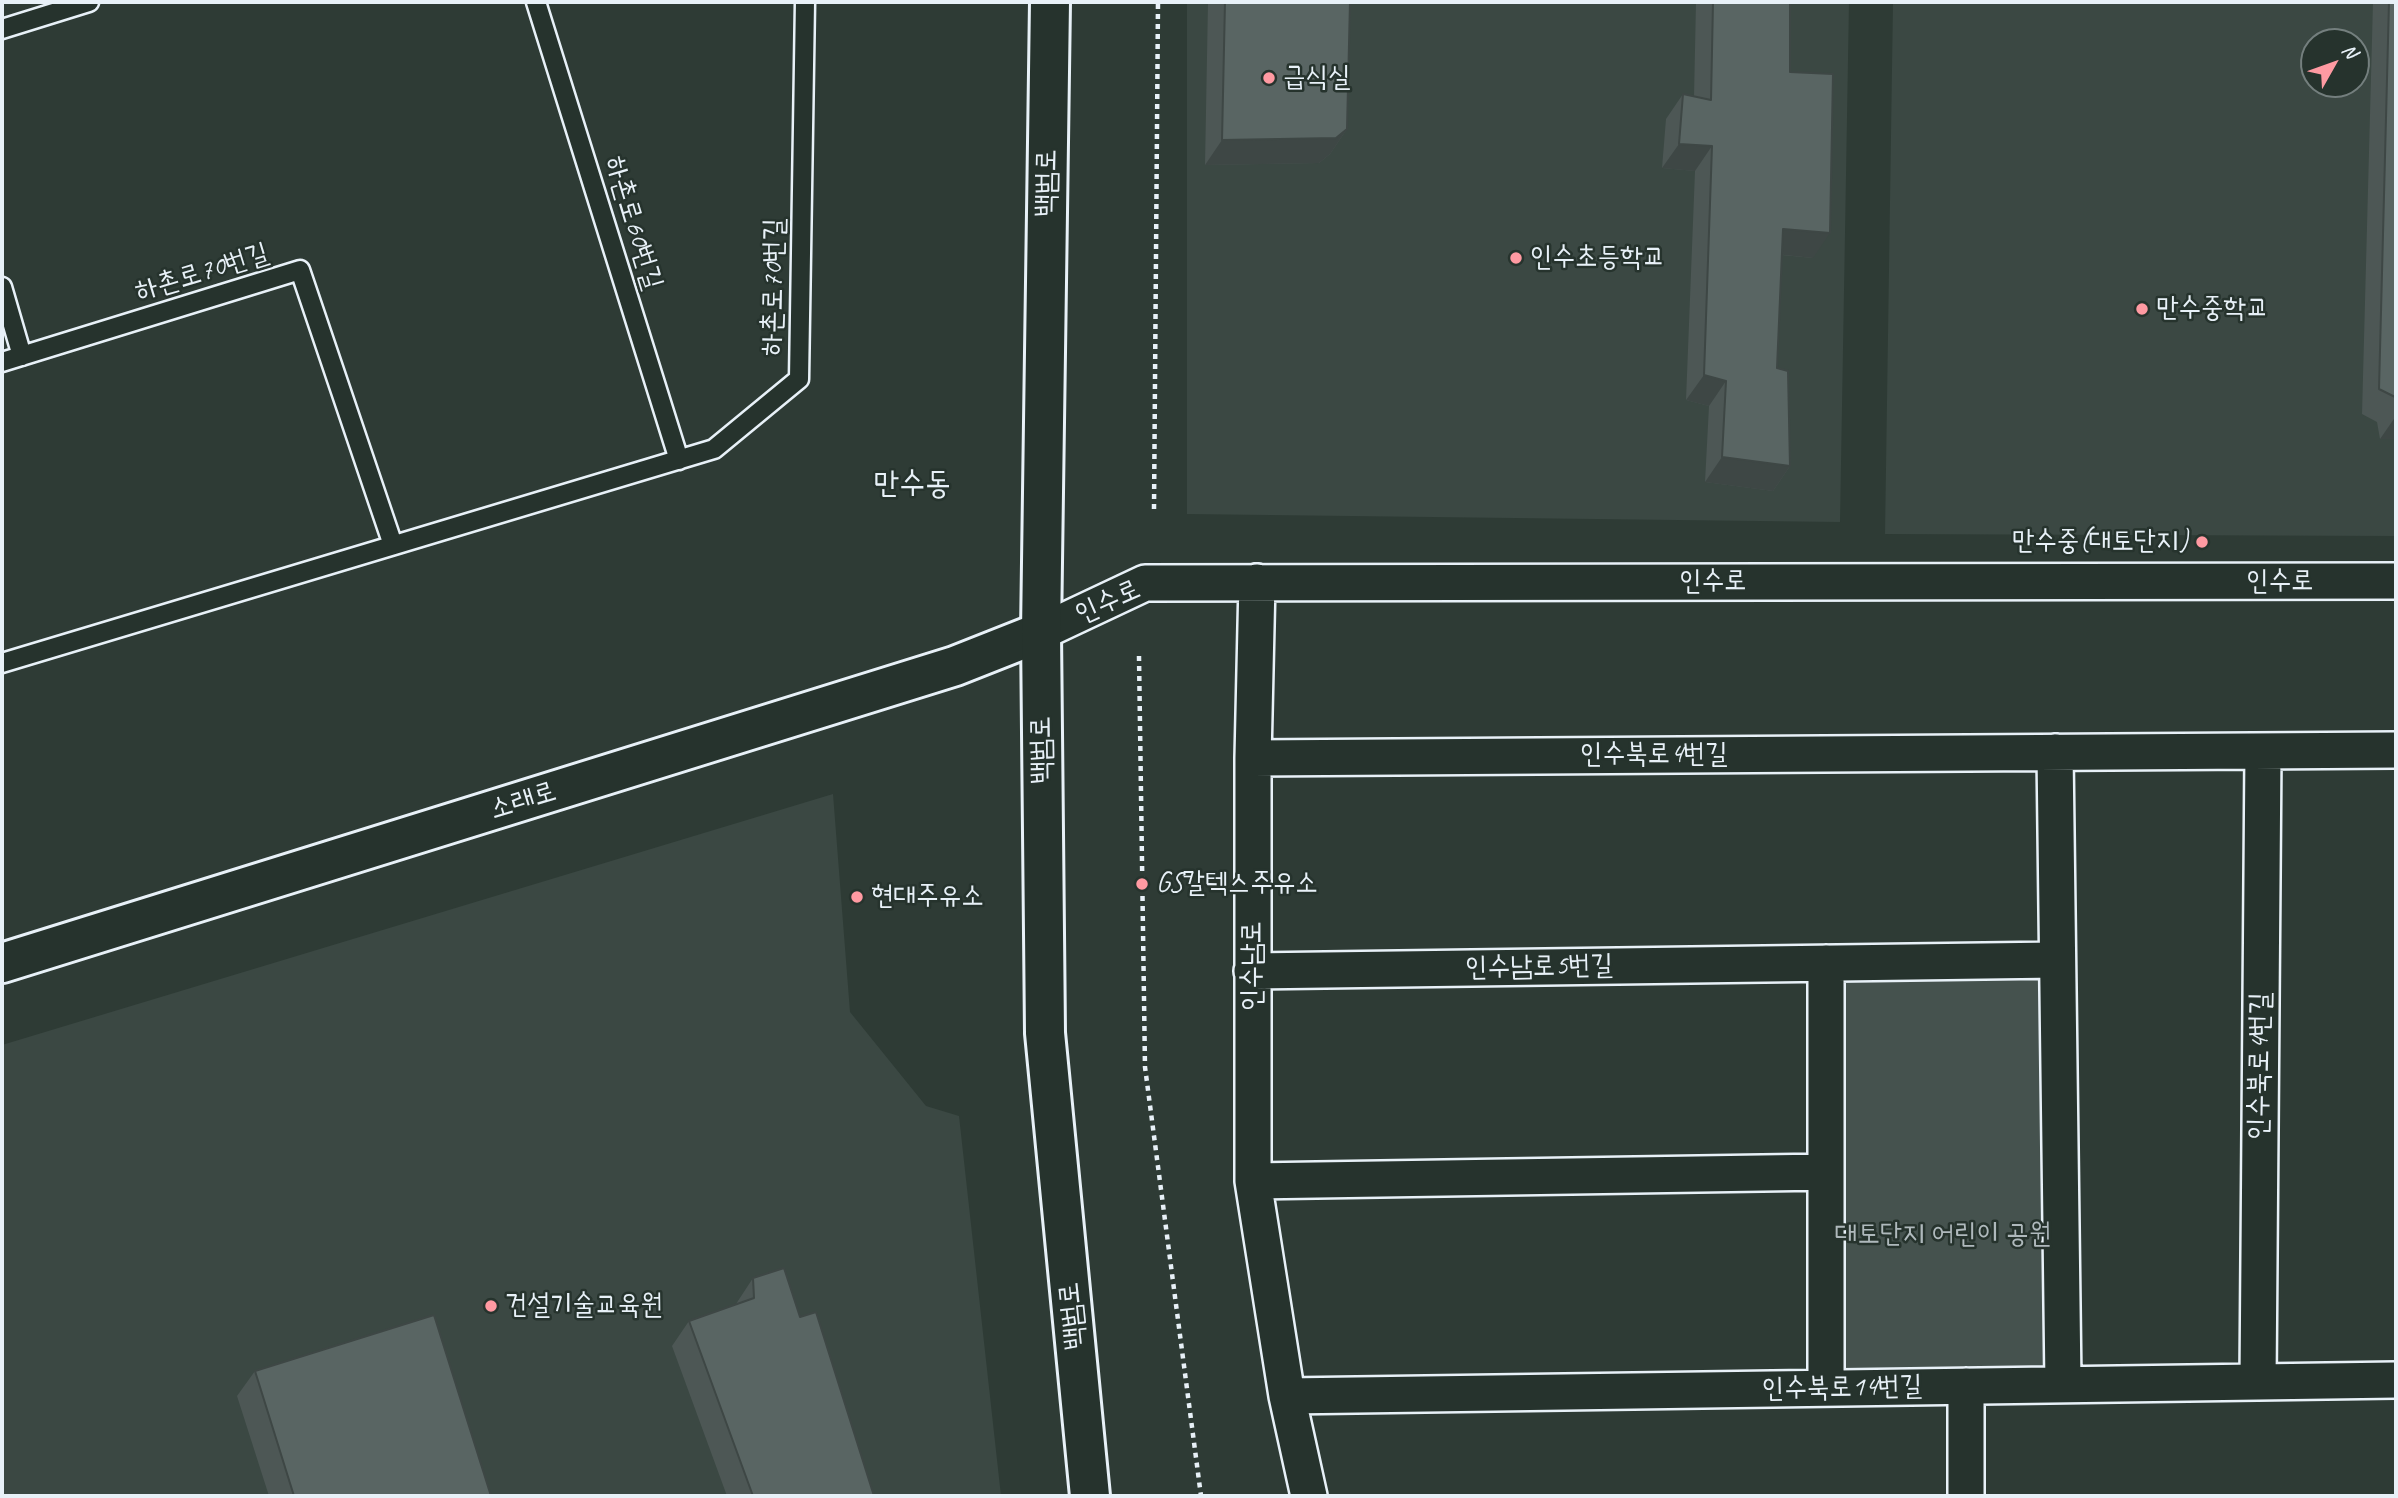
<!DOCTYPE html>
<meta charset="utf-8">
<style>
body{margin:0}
#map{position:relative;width:2398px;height:1498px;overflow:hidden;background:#2e3b35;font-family:Caveat,sans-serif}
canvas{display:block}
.frame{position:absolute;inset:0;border:4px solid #e8f1f8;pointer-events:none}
.north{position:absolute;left:2300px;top:28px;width:70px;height:70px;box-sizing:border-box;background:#26332d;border:2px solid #747f7e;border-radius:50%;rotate:50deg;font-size:19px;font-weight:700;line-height:28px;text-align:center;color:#e8f1f8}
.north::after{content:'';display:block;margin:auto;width:24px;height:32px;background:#ff9aa2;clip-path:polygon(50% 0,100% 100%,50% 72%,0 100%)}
</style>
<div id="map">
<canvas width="2398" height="1498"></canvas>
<div class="frame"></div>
<div class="north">N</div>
</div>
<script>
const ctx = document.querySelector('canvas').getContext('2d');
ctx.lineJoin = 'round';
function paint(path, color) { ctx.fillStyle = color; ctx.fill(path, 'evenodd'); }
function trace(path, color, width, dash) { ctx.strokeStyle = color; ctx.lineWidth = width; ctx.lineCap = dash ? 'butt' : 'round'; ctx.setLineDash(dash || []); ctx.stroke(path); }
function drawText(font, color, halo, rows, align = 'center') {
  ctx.font = font + ' Caveat,"Poor Story",sans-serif'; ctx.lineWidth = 5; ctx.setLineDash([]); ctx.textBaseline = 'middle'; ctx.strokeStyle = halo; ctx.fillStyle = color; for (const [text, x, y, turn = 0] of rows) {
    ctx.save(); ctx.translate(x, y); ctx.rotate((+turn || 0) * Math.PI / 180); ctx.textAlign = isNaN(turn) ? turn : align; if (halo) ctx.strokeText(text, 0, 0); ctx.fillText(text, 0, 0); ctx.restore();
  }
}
const built = new Path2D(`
 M1187,2H1849L1840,522L1187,514Z
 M1893,2H2396V536L1885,534ZM2314,42H2356V84H2314Z
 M833,794L850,1012L926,1106L959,1116L1001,1496H2V1045Z`);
const green = new Path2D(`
 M2057,960L2063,1384L1826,1388V963Z`);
const path = new Path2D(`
 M1154,509L1158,2
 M1139,656L1145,1067L1201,1496`);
const service = new Path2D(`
 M536,2L679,460
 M2,29L89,2
 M2,287L22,356
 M2,362L300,270L393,545
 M2,663L714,449L799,379L805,2`);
const minor = new Path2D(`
 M1257,582L1253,758V1181L1287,1396L1309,1496
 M1041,632L1145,583L2396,581
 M2055,752L2063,1384
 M1253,758L2396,750
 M1826,963V1388
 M1252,971L2057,960
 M1253,1181L1826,1172
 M2258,1382L2263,751
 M1287,1396L2396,1380
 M1966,1496V1386`);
const secondary = new Path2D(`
 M2,963L955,666L1041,632`);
const primary = new Path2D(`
 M1050,2L1041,632L1045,1033L1090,1496`);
const wall = new Path2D(`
 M1208,2H1350L1347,129L1330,154L1319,163L1205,165Z
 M1696,2H1790V72L1813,258L1782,255L1777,368L1790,466L1773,491L1705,482L1709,406L1686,400L1695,171L1662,168L1666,119L1683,94L1694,97Z
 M2373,2H2396V439H2380L2377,422L2362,414Z
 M753,1278L800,1317L874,1496H727L672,1346L689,1321L736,1304Z
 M255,1371L491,1496H269L237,1396Z`);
const shadedWall = new Path2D(`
 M1347,129L1330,154L1319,163L1205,165L1222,140Z
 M1679,144L1712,146L1695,171L1662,168Z
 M1783,229L1830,233L1813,258L1766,253Z
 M1704,375L1726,381L1709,406L1686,400Z
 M2396,416V439H2380Z
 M1722,457L1790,466L1773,491L1705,482Z`);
const building = new Path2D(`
 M1225,2H1350L1347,129L1336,138L1222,140Z
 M1713,2H1790V72L1833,74L1830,233L1783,229L1777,368L1788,371L1790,466L1722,457L1726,381L1704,375L1712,146L1679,144L1683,94L1711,100Z
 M2389,2H2396V406L2395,397L2379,389Z
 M784,1268L800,1317L816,1312L874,1496H753L689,1321L754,1298L753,1278Z
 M434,1315L491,1496H294L255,1371Z`);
const markers = [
 [1269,78,7,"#ff9aa2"],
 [1516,258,7,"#ff9aa2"],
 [2142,309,7,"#ff9aa2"],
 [2202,542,7,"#ff9aa2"],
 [1142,884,7,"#ff9aa2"],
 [857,897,7,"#ff9aa2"],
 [491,1306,7,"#ff9aa2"]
];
const poiNames = [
 ["급식실",1283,78],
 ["인수초등학교",1530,258],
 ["만수중학교",2156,309],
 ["만수중(대토단지)",2188,542,"right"],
 ["GS칼텍스주유소",1156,884],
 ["현대주유소",871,897],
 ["건설기술교육원",505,1306]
];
const streetNames = [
 ["백범로",1047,183,-89],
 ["하촌로60번길",633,223,73],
 ["하촌로70번길",202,273,-17],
 ["하촌로70번길",774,287,-89],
 ["인수로",1713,582],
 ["인수로",2280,582],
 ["인수로",1108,602,-24],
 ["백범로",1042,750,-91],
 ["인수북로4번길",1654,755],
 ["소래로",523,801,-17],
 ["인수남로",1253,966,-90],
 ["인수남로5번길",1539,967,-1],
 ["인수북로4번길",2260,1066,-89],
 ["백범로",1073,1316,-96],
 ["인수북로14번길",1842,1388,-1]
];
const parkNames = [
 ["대토단지 어린이 공원",1943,1235]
];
const quarterNames = [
 ["만수동",912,485]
];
paint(built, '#3b4843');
paint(green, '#45524e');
trace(service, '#e8f1f8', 23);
trace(minor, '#e8f1f8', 40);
trace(secondary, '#e8f1f8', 44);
trace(primary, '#e8f1f8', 44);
trace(path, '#e8f1f8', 4.5, [5, 5]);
trace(service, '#26332d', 18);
trace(minor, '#26332d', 35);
trace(secondary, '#26332d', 38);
trace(primary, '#26332d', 38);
paint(wall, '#4d5755');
paint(shadedWall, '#3e4745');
paint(building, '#596563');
trace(building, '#3e4745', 2);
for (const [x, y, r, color] of markers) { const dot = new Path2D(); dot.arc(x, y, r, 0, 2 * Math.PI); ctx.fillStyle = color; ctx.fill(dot); trace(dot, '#26332d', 2.5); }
drawText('28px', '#e8f1f8', '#26332d', poiNames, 'left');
drawText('28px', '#e8f1f8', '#26332d', streetNames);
drawText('28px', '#afb9bc', '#26332d', parkNames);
drawText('32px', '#e8f1f8', '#26332d', quarterNames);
</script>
